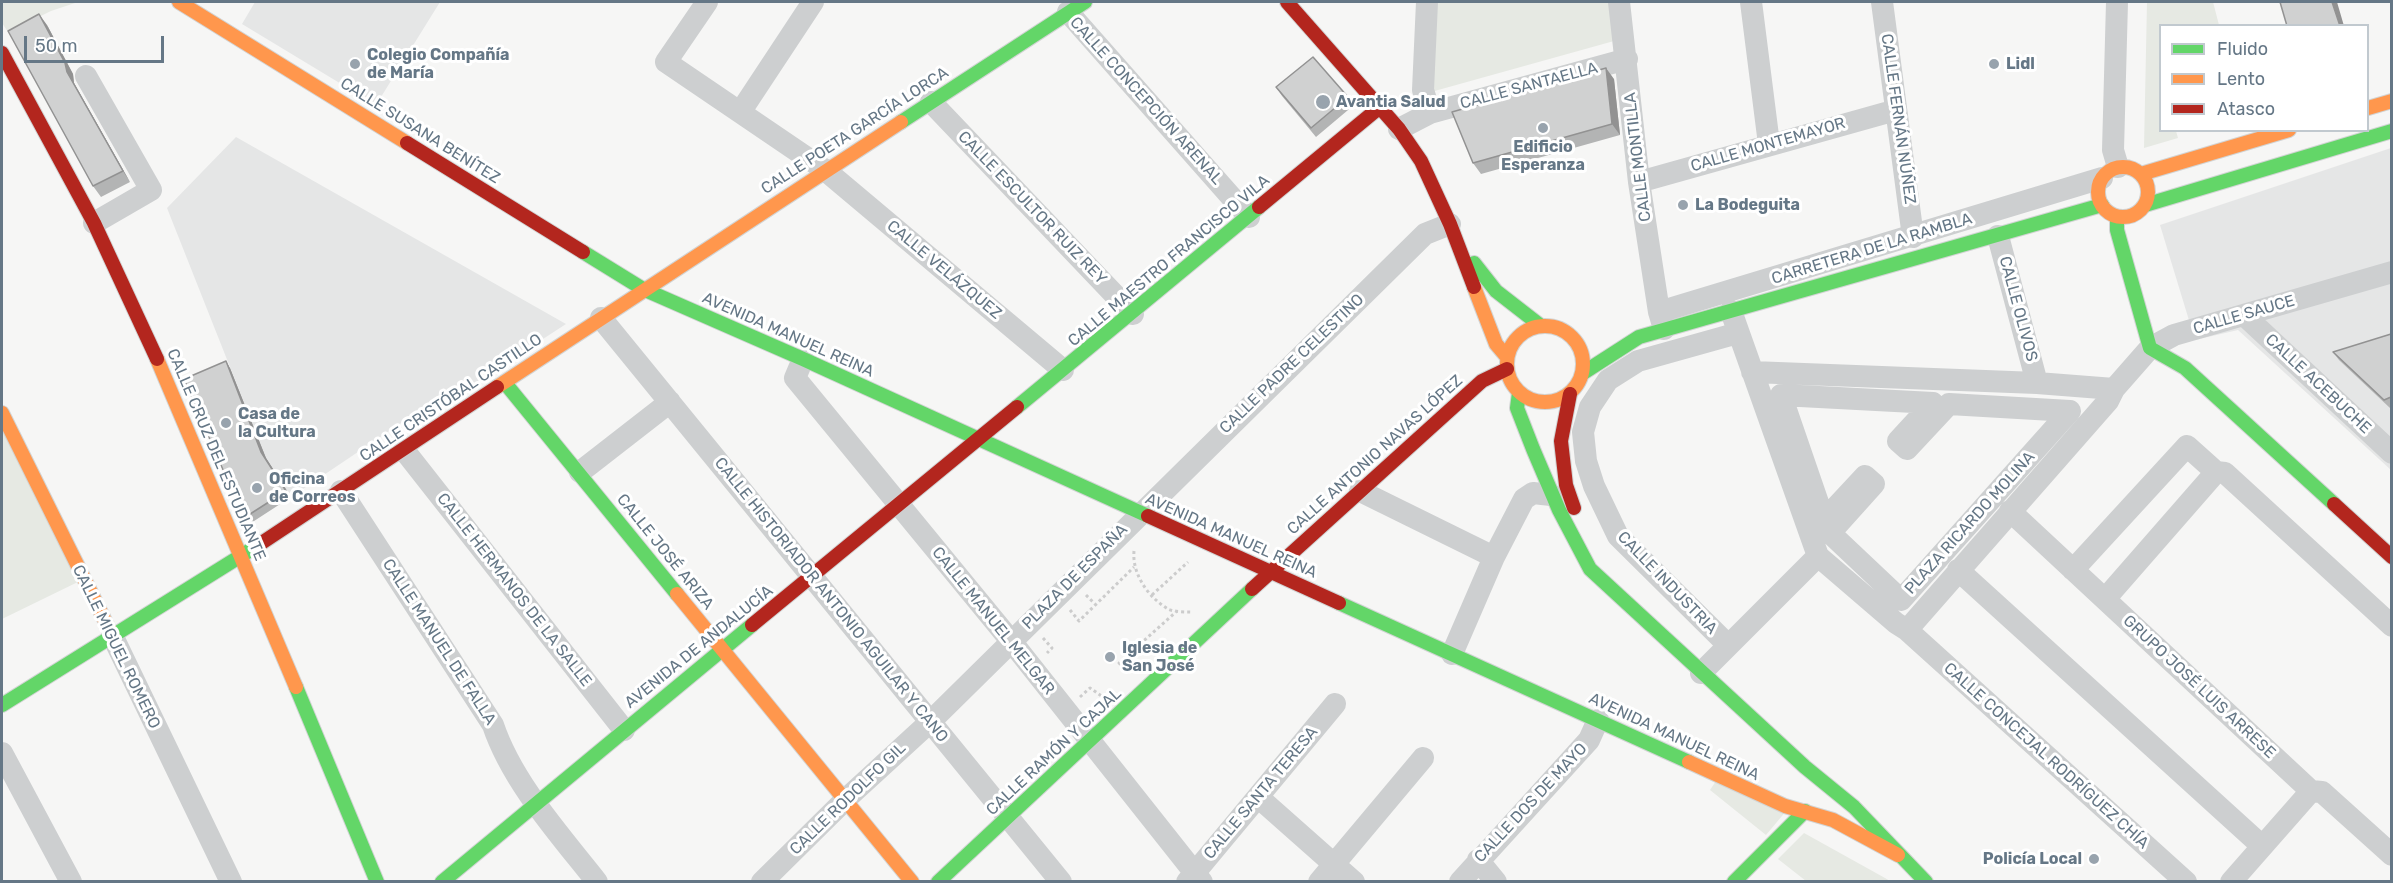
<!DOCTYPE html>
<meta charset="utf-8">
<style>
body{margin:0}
#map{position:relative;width:2393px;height:883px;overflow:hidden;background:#f6f6f5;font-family:Rubik,sans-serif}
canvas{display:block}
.frame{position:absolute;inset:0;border:3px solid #657786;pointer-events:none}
.legend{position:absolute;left:2159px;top:24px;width:210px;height:108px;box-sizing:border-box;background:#fff;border:2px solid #c1c9cf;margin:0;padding:8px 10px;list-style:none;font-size:18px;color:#657786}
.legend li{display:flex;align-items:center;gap:12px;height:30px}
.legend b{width:30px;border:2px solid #c1c9cf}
.scale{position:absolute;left:24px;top:36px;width:140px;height:27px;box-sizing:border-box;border:3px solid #657786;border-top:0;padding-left:8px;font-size:18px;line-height:21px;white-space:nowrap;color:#657786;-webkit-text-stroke:4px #fff;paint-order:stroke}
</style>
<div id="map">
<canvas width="2393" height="883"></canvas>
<div class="frame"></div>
<ul class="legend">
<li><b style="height:8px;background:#63d668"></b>Fluido</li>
<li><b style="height:8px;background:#ff974d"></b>Lento</li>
<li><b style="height:8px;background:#b3261e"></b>Atasco</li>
</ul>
<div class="scale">50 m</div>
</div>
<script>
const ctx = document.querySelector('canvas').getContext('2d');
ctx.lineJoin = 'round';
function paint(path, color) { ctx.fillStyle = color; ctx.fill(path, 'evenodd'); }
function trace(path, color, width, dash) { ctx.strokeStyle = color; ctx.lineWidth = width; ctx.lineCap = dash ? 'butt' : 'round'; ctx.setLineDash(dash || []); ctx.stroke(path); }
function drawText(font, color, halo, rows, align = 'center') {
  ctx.font = font + ' Rubik,sans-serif'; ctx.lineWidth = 6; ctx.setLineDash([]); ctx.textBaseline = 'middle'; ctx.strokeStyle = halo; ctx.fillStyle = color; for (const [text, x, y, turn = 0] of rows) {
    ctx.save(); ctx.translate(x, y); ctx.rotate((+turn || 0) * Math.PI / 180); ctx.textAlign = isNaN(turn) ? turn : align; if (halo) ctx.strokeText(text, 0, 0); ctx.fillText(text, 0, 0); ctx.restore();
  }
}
const built = new Path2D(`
 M255,2H440L376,105L242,24Z
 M236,137L566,324L417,421L413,415L291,497L266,458L167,208Z
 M2391,148V470L2238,330L2195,340L2160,225Z`);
const green = new Path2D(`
 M2,2H78L51,11L8,32L2,23Z
 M1433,2H1609L1614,41L1431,92Z
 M2147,2H2213L2219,25L2160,26V130L2176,131L2178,138L2144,148Z
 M2,426L82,580L2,619Z
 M1718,778L1787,810L1766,835L1710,790Z
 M1804,833L1885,878L1890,881H1806L1778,859Z`);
const path = new Path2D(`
 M1134,551C1132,574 1148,597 1168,609C1174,612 1184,612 1192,612
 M1086,595L1095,604
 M1152,595L1188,562
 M1070,610L1079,621L1134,567
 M1043,638L1052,648L1047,653
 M1129,673L1119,663L1177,611
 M1080,697L1090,688L1103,697`);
const street = new Path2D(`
 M707,2L666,62L825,170L1063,370
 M1427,2L1423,90L1430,113
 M1619,2L1639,182L1659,312
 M1751,2L1769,144
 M1882,2L1913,237
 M2117,2L2113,150L2118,167
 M1068,12L1249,217
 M86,76L151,190L94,223
 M931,102L1133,314
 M741,111L813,2
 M1399,129L1430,113L1627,59
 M1639,182L1896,110
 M1998,236L2037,383
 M1731,311L1818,556L1896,623L1907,630L2186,882
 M2244,315L2392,453
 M601,318L1061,882
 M1664,329L1659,312L2102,178
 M803,359L795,378L1011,641L1202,882
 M1752,372L2037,383L2114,389
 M1781,395L1933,403L1898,441L1907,449L1949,404L2070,411L1901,600L1830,533L1874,484L1865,476L1824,520Z
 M404,450L624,730
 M580,472L670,402
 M341,491L493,725C512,782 560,835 597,882
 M1360,491L1494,557
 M2010,511L2311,791L2322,792L2392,855
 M1958,570L2262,846
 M2073,570L2187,446L2216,472
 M2105,599L2216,472L2225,473L2392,626
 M1907,630L2108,401L2114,389L2150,348L2174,335L2392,272
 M113,637L231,882
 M1728,645L1618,536L1594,486L1586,461L1583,432L1590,407L1608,380L1638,361L1738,333
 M1452,654L1494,557L1524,499L1533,493L1551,495
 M1701,673L1818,556
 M2,753L71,882
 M1258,797L1354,882
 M1478,860L1496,882
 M762,882L846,799L930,722L1425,234L1450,224
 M1187,882L1335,704
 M1319,882L1423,758
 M1460,882L1589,740L1598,720
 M2231,882L2311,791`);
const fast = new Path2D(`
 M901,122L1085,2
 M2145,205L2392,131
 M2117,217V230L2150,348L2185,368L2334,504
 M583,252L643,289L803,359L1148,516
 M1474,263L1496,291L1541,326
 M1583,373L1639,337L2102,205
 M505,383L677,594
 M1519,393L1517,408L1533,449L1559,510L1590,569L1805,767L1854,807L1926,882
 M1017,407L1259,207
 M1339,603L1689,762
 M296,687L377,882
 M2,705L260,544
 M442,882L752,625
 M938,882L1252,589
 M1734,882L1805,811`);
const slow = new Path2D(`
 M179,2L407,143
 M2368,108L2392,101
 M2098 192a25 25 0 1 1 50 0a25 25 0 1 1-50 0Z
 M2141,174L2289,130
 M1474,287L1496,344L1507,357
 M1507 364a38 38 0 1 1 76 0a38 38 0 1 1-76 0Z
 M157,359L296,687
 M497,387L901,122
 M2,413L113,637
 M677,594L912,882
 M1689,762L1785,806L1833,820L1898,855`);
const jam = new Path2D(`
 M1287,2L1399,129L1421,161L1450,224L1474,287
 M2,53L94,223L157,359
 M407,143L583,252
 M1259,207L1380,107
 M1570,394L1561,441L1566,485L1574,508
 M2334,504L2392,557
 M1148,516L1339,603
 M260,544L497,387
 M1252,589L1482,381L1507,369
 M752,625L1017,407`);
const wall = new Path2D(`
 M47,25L73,74L74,83L130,182L101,197L93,186Z
 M1614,79L1620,135L1481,174L1473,163Z
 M1276,87L1348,97L1354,105L1316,137L1282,96Z
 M2391,334V408H2390L2339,360L2333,352Z
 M230,368L266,458L291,497L251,523L246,521L242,514Z`);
const shadedWall = new Path2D(`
 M2332,2H2337L2344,26H2340Z
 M39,14L47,25L73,74L74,83L130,182L123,171L67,72Z
 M1606,68L1614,79L1620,135L1612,124Z
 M226,361L230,368L266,458L291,497L261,452Z`);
const building = new Path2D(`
 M2280,2H2332L2340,26H2287Z
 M39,14L65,63L67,72L123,171L93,186L8,31Z
 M1313,57L1348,97L1311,128L1276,87Z
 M1606,68L1612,124L1473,163L1452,112Z
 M2391,334V397L2384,400L2333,352Z
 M226,361L261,452L286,491L247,516L242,514L184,379Z`);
const markers = [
 [355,64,6,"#98a3ad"],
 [1994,64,6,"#98a3ad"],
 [1323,102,8,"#98a3ad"],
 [1543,128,6,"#98a3ad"],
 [1683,205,6,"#98a3ad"],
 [226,423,6,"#98a3ad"],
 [257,488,6,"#98a3ad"],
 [1110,657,6,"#98a3ad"],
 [2094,859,6,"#98a3ad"]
];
const poiNames = [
 ["Colegio Compañía",367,55],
 ["de María",367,73],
 ["Lidl",2006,64],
 ["Avantia Salud",1336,102],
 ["Edificio",1543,147,"center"],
 ["Esperanza",1543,165,"center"],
 ["La Bodeguita",1695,205],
 ["Casa de",238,414],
 ["la Cultura",238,432],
 ["Oficina",269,479],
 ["de Correos",269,497],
 ["Iglesia de",1122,648],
 ["San José",1122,666],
 ["Policía Local",2082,859,"right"]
];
const streetNames = [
 ["CALLE SANTAELLA",1529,86,-15],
 ["CALLE CONCEPCIÓN ARENAL",1146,101,48],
 ["CALLE FERNÁN NÚÑEZ",1898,119,82],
 ["CALLE SUSANA BENÍTEZ",420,131,32],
 ["CALLE POETA GARCÍA LORCA",855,131,-33],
 ["CALLE MONTEMAYOR",1768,145,-16],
 ["CALLE MONTILLA",1638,157,-97],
 ["CALLE ESCULTOR RUIZ REY",1032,208,46],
 ["CARRETERA DE LA RAMBLA",1872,249,-17],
 ["CALLE MAESTRO FRANCISCO VILA",1169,261,-40],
 ["CALLE VELÁZQUEZ",944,270,40],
 ["CALLE OLIVOS",2018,309,75],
 ["CALLE SAUCE",2244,315,-16],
 ["AVENIDA MANUEL REINA",788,335,24],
 ["CALLE PADRE CELESTINO",1292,364,-44],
 ["CALLE ACEBUCHE",2318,384,43],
 ["CALLE CRISTÓBAL CASTILLO",451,398,-34],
 ["CALLE CRUZ DEL ESTUDIANTE",216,455,67],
 ["CALLE ANTONIO NAVAS LÓPEZ",1375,455,-42],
 ["PLAZA RICARDO MOLINA",1970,523,-48],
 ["AVENIDA MANUEL REINA",1231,536,24],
 ["CALLE JOSÉ ARIZA",665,552,51],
 ["PLAZA DE ESPAÑA",1075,577,-45],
 ["CALLE INDUSTRIA",1667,583,46],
 ["CALLE HERMANOS DE LA SALLE",514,590,52],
 ["CALLE HISTORIADOR ANTONIO AGUILAR Y CANO",831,600,51],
 ["CALLE MANUEL MELGAR",993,621,51],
 ["CALLE MANUEL DE FALLA",439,642,57],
 ["CALLE MIGUEL ROMERO",116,647,64],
 ["AVENIDA DE ANDALUCÍA",699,647,-39],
 ["GRUPO JOSÉ LUIS ARRESE",2199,687,43],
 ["AVENIDA MANUEL REINA",1674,737,25],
 ["CALLE RAMÓN Y CAJAL",1054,752,-43],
 ["CALLE CONCEJAL RODRÍGUEZ CHÍA",2046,756,42],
 ["CALLE SANTA TERESA",1261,793,-50],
 ["CALLE RODOLFO GIL",848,799,-44],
 ["CALLE DOS DE MAYO",1531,803,-47]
];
paint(built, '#e5e6e6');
paint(green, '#e6e9e3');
trace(fast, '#d2d4d4', 16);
trace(slow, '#d2d4d4', 16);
trace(jam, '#d2d4d4', 16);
trace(path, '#ccc', 3, [3, 3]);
trace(street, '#cdcfd0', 22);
trace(fast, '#63d668', 14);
trace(slow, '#ff974d', 14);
trace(jam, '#b3261e', 14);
paint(wall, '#b3b4b4');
paint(shadedWall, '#929292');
paint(building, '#d0d1d1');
trace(building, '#929292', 1.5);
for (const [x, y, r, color] of markers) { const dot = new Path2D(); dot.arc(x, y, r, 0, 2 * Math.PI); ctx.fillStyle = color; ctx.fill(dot); trace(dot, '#fff', 2); }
drawText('bold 16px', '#657786', '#fff', poiNames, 'left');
drawText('16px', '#657786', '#fff', streetNames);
</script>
